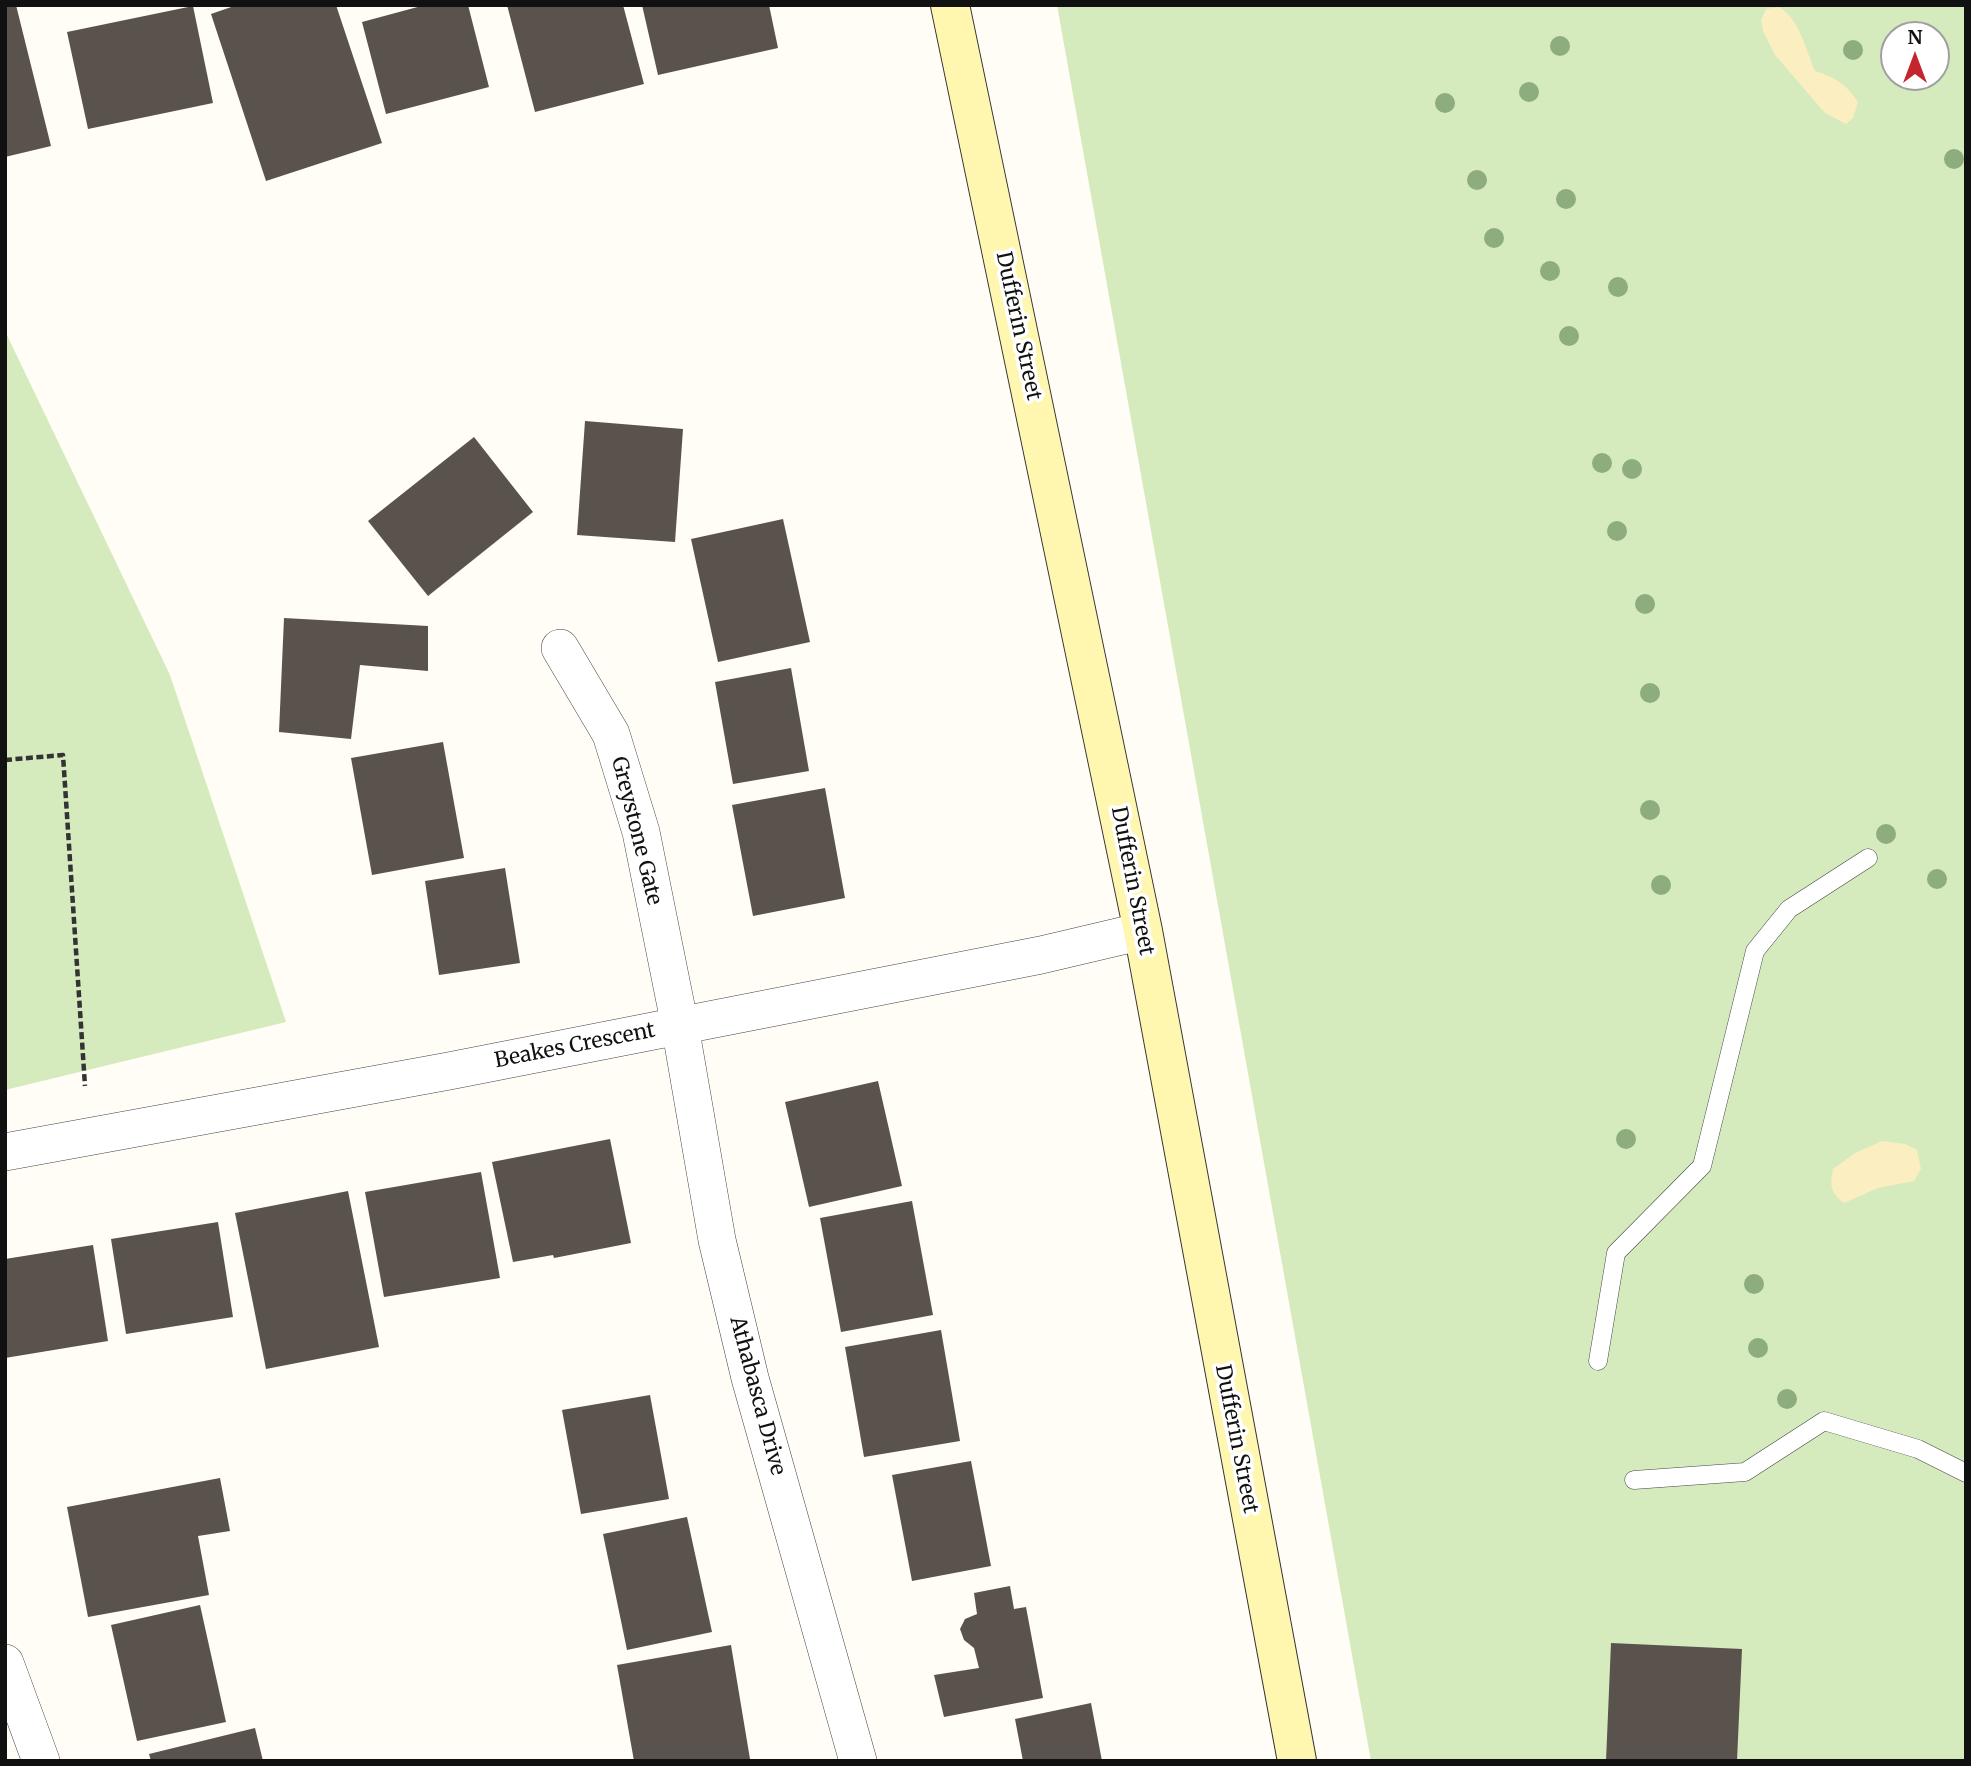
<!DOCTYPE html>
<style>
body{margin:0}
#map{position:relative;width:1971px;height:1766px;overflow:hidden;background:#fffdf5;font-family:Merriweather,serif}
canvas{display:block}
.frame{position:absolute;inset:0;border:7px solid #111;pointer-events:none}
.north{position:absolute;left:1880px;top:21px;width:70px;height:70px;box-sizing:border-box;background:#fff;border:2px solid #a0a0a0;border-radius:50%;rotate:0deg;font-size:19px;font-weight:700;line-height:28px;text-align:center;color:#111}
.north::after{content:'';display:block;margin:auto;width:24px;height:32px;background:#c4262e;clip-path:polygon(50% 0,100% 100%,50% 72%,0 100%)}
</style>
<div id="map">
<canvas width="1971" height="1766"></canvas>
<div class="frame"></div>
<div class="north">N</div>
</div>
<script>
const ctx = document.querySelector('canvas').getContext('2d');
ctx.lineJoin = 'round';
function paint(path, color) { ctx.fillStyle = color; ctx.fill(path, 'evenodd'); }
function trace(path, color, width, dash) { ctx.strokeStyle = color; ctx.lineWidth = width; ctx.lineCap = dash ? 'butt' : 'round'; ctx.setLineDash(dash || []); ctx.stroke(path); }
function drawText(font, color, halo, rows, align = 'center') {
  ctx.font = font + ' Merriweather,serif'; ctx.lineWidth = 7; ctx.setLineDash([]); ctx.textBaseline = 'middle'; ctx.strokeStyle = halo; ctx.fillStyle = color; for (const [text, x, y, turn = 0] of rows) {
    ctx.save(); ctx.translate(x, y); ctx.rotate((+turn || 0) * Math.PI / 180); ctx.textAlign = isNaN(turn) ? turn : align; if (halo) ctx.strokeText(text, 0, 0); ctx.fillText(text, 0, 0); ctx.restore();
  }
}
const green = new Path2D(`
 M1057,5H1966V1761H1371ZM1894,35H1936V77H1894Z
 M5,331L170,675L286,1022L5,1090Z`);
const sand = new Path2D(`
 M1779,7C1799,18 1806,50 1815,71C1835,77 1847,85 1858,102L1853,118L1846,124L1825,113L1775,55L1763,31L1761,20L1766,9Z
 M1882,1141L1905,1144L1917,1150L1921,1169L1914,1181L1878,1188L1844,1203C1830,1193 1830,1185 1833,1169L1855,1153Z`);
const building = new Path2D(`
 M5,5H16L51,146L5,157Z
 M237,5H336L382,143L266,181L211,14Z
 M425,5H468L489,87L386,114L362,22Z
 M507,5H623L644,84L535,112Z
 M642,5H769L778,48L658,75Z
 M193,6L213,103L88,129L67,32Z
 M585,421L683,429L675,542L577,535Z
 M474,437L533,512L428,596L368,521Z
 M783,519L810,642L718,662L691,539Z
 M284,618L428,626V671L360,665L351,739L279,732Z
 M791,668L809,771L733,784L715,682Z
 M443,742L464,858L372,875L351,758Z
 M825,788L845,898L753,916L732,805Z
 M505,868L520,963L439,975L425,881Z
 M878,1081L902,1186L809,1207L785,1102Z
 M610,1139L631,1243L554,1258L553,1255L513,1262L492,1162Z
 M481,1172L500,1278L384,1297L365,1192Z
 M348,1191L379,1347L266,1369L235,1213Z
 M912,1201L933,1315L841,1332L820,1218Z
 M218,1222L233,1317L126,1334L111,1239Z
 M93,1245L108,1341L5,1358V1259Z
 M941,1330L960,1441L864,1457L845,1347Z
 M650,1395L669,1499L581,1514L562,1410Z
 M971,1461L991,1566L912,1581L892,1475Z
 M220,1478L230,1531L198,1536L209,1595L88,1617L67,1507Z
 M687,1517L712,1632L627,1650L603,1534Z
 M1010,1586L1014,1609L1026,1607L1043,1698L944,1717L934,1675L979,1668L974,1648L964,1640L960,1629L965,1619L977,1614L974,1593Z
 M200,1605L226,1722L137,1741L111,1625Z
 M1611,1643L1742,1649L1737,1761H1606Z
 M731,1645L750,1759L634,1761L617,1665Z
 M1091,1703L1102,1761H1023L1015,1719Z
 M255,1728L263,1761H151L149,1754Z`);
const path = new Path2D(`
 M5,760L63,755L85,1086`);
const lane = new Path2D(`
 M1598,1361L1616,1253L1702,1166L1755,951L1789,909L1868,858
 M1634,1480L1745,1472L1824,1421L1918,1449L1966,1473`);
const street = new Path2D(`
 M560,648L611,734L641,832L680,1026L717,1240L750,1378L858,1761
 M5,1152L449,1071L1041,955L1143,931
 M5,1663L41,1761`);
const secondary = new Path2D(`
 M950,5L1143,931L1297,1761`);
const trees = [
 [1560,46],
 [1853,50],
 [1529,92],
 [1445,103],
 [1954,159],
 [1477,180],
 [1566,199],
 [1494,238],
 [1550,271],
 [1618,287],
 [1569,336],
 [1602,463],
 [1632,469],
 [1617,531],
 [1645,604],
 [1650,693],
 [1650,810],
 [1886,834],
 [1937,879],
 [1661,885],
 [1626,1139],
 [1754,1284],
 [1758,1348],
 [1787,1399]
];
const streetNames = [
 ["Dufferin Street",1018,326,78],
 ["Greystone Gate",636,831,76],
 ["Dufferin Street",1132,881,79],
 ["Beakes Crescent",575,1046,-11],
 ["Athabasca Drive",757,1396,75],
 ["Dufferin Street",1236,1439,79]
];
paint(green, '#d5ebbd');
paint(sand, '#fbeec1');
paint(building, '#5a524d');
trace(lane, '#444', 19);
trace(street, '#444', 38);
trace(secondary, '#333', 40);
trace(path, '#333', 4.5, [7, 3.5]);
trace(lane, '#fff', 18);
trace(street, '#fff', 37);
trace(secondary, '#fff6b0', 38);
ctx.fillStyle = '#8dad7f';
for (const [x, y] of trees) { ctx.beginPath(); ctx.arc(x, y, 10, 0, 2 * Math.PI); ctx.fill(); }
drawText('21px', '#111', '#fff', streetNames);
</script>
